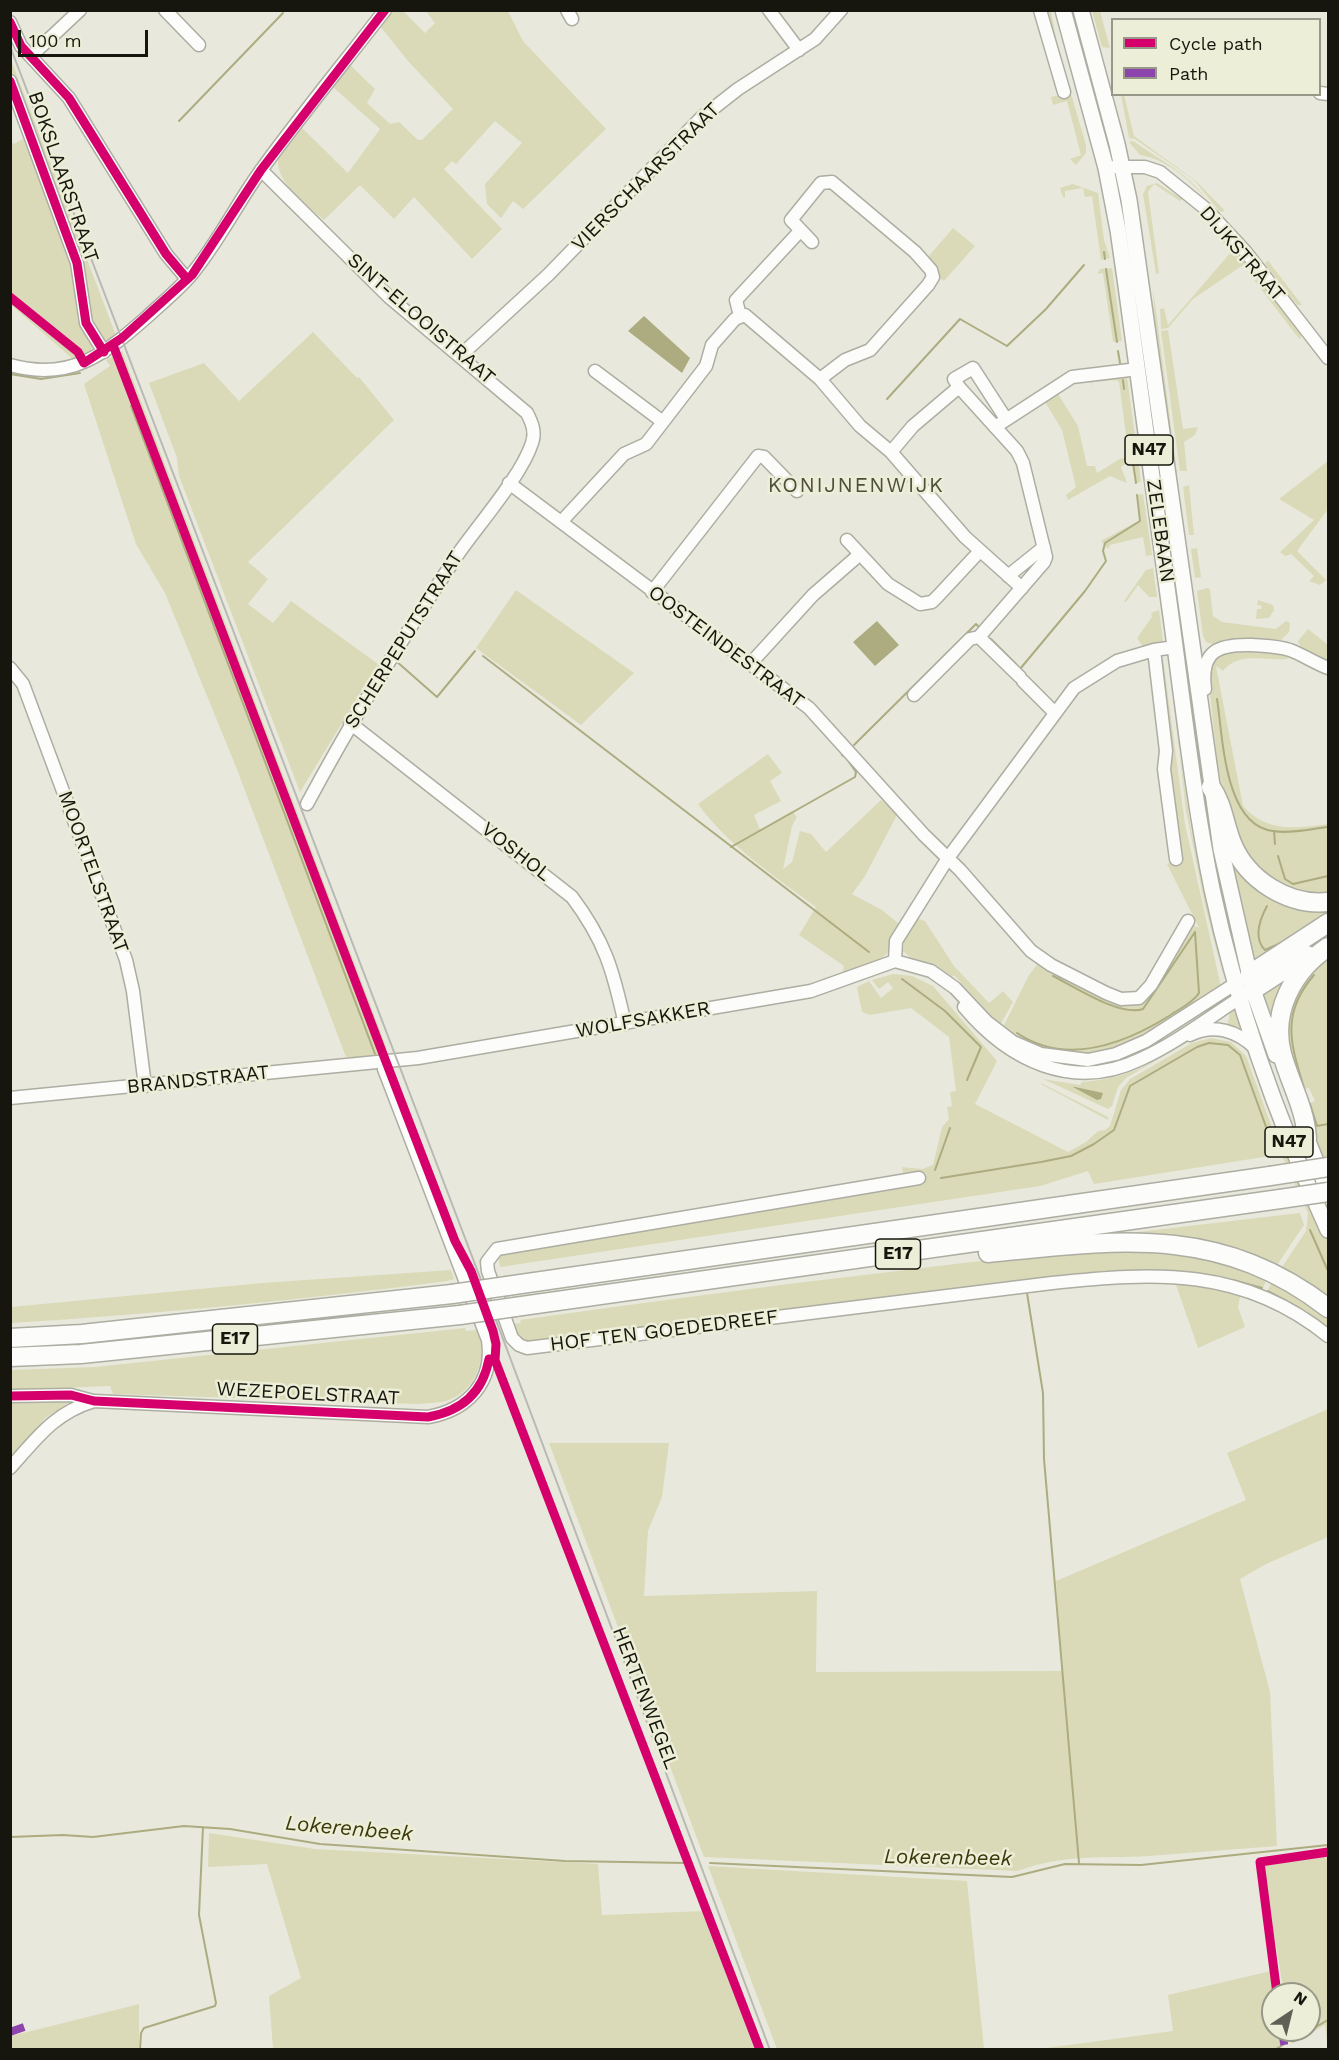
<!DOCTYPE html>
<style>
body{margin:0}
#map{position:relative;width:1339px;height:2060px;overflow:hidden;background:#e8e9dc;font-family:"Work Sans",sans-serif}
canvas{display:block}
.frame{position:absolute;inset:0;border:12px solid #16160e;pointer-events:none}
.legend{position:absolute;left:1111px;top:18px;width:210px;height:78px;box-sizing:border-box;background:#edeed7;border:2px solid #979887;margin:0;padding:8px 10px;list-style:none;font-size:18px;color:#16160e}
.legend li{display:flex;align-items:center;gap:12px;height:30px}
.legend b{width:30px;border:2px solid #979887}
.north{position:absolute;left:1261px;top:1982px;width:60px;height:60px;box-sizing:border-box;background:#edeed7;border:2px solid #979887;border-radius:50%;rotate:35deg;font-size:16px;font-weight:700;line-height:24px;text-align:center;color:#16160e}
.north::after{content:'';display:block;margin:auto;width:21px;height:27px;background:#606056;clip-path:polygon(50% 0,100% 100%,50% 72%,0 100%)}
.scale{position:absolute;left:18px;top:30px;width:130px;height:27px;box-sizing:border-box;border:3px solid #16160e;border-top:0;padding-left:8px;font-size:18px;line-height:21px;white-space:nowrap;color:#16160e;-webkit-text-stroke:4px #edeed7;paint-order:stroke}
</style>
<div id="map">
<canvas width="1339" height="2060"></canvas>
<div class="frame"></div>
<ul class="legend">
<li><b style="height:8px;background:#d6006c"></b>Cycle path</li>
<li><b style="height:8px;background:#8e44ad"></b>Path</li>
</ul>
<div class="north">N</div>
<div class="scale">100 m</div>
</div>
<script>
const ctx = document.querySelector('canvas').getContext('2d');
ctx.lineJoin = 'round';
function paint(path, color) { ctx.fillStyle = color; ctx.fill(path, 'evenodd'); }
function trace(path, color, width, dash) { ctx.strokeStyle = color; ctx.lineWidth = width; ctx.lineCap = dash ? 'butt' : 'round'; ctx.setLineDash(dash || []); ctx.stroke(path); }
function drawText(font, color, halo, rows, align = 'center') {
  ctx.font = font + ' "Work Sans",sans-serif'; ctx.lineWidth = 5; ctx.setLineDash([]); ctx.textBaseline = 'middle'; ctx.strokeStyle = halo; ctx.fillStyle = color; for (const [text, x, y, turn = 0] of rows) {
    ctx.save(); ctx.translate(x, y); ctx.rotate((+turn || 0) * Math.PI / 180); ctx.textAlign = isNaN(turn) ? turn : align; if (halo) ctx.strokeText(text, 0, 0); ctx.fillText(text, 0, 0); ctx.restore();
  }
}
const green = new Path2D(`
 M393,11H403L425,33L435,23L426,11H508L523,41L606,129L523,209L513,201L501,218L487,204L485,184L522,143L495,121L456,164L452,161L444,169L502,229L472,259L414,197L394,219L360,185L324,220C308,206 276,183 278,160L302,128L348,173L380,129L333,87L350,65L375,89L367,103L390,124L399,122L418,140H422L453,109L408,61L380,26Z
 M1044,11H1051L1059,53L1086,145V153L1076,165L1070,159L1081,155L1067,101L1053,105L1051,97L1065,94Z
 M1092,11H1100L1110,48L1102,47Z
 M10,57L117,338L107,340L101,338L89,319L72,237L11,72Z
 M1121,95H1124L1134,136L1196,181L1225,211L1220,212L1194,180L1135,139L1129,138Z
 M23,139L47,197L71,268L78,321L93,344L90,354L74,360L11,305L10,140L14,144Z
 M1133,141C1158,159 1189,173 1206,199C1189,179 1166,159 1140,155L1129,142Z
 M1157,183L1182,199L1180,201L1154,184L1148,192L1159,273L1156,274L1143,194L1147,186Z
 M1073,184L1098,193L1104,240L1110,258L1101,260L1092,196L1085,197L1083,188L1065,191V198L1063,197L1060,188Z
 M953,228L975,246L944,281L940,278L937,266L928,257Z
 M1221,235L1246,263L1193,299L1168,328L1161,329L1160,309L1164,308L1168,325L1231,252L1217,236Z
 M1268,260L1272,266L1302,305H1297L1265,264Z
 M1112,268L1122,341L1113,342L1103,273L1097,274L1100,269Z
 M1254,280L1259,281L1264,287L1301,335L1300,340Z
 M1153,288L1177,473L1175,474L1156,345Z
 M1136,307L1241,968L1220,881L1198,750L1191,724Z
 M1168,330L1183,429L1198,427L1195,435L1184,442L1187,471H1180L1161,331Z
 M313,332L357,378L359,377L394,420L248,562L268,579L248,604L273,623L291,601L378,664L300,792L179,476L177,458L149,383L204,363L239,401Z
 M122,351L378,1025L387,1049L385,1052L119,354Z
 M116,355L123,371L382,1057H346L236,767L165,593L136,544L84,384L110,366L106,360Z
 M1127,376L1141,482L1135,483L1132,460L1121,467L1127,483L1110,476L1068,500L1066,495L1076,487L1062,430L1045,402L1058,394L1078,426L1087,466H1095L1097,473L1120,459L1129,457L1119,382L1116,380L1092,382V389L1093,378Z
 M1328,461V509L1297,551L1326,580L1320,585L1309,581L1314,576L1291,554L1285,556L1280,552L1314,520L1279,499Z
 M1189,485L1194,535H1189L1183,487Z
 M1143,494L1152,555L1146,556L1143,537L1110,545L1108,549L1101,541L1140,520L1137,495Z
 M1197,548L1201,577L1195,578L1191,549Z
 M1153,568L1157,597H1149L1138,585L1126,602L1124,601L1146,570Z
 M1207,588L1210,589L1213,616L1222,622L1276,629L1286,621L1290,623L1289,632L1278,643L1231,641L1215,645L1206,642L1203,636L1197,591Z
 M516,590L634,673L581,725L476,648Z
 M1258,600L1273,605L1274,610L1269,618L1256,619L1257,609H1261L1262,606L1257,605Z
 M1159,610L1163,641L1143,647L1137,638L1152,617L1151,613Z
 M1308,629L1328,645V662C1317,657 1301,653 1298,641Z
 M1253,648L1290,655L1287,659C1266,661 1238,651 1223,671L1216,666L1243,806C1267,833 1296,828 1328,824V895C1308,894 1285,890 1267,879C1217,844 1216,733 1208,677C1218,647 1223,652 1253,648Z
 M1163,658L1185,824L1221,987C1152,1033 1082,1090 1003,1027L1029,975L1039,962C1061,976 1116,1013 1141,1001C1159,993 1182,943 1193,925L1199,928L1167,864L1181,861L1159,660Z
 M1169,662L1180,724L1179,749L1191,829L1224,979L1205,906L1186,811Z
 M768,754L782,773L770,781L781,801L754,815L760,830L792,811L797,817L792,826L783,869L792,862L800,831L811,834L826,852L881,800L898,813L865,876L852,894L882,910L899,924C894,933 894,943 889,951C885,959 850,974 842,973L844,966L799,935L816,907C775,876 729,847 698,804Z
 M1227,844L1238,865L1328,907V918L1254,962Z
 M916,918L925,921L954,966L989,1003L1003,991L1013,1002L1000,1025L954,975L952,977L912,959L903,951L905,935Z
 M1328,956V1175L1316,1147L1305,1105L1315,1101L1309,1088L1299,1090C1295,1079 1289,1067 1286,1055C1280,1018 1298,976 1328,956Z
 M1301,964L1273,1029L1261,989Z
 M893,974L912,976L933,986L997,1061L975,1104L1068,1152L1086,1142L1098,1131L1105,1130L1110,1126L1121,1090L1130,1079L1192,1043L1211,1038L1231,1042L1246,1056L1276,1139V1155L1094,1184L1088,1171L1040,1186L500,1267L498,1251L904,1180L902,1167L922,1169L933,1165L942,1127L949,1119L947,1107L952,1106L950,1092L956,1091L949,1037L911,1008L870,1015L862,1012L857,987L869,981L881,998L893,988L888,982L879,989L872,980Z
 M1236,1006L1246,1035L1227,1027L1231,1007Z
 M1208,1035L1188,1042L1126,1078L1118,1087L1112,1106L1108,1109L1043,1079L1080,1085L1082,1082C1106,1080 1128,1075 1149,1064C1170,1053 1185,1039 1208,1035Z
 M1231,1036L1250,1050L1327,1238L1328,1300L1282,1267L1306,1231L1308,1213L1281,1154L1279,1136L1252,1059L1244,1047Z
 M1041,1083L1108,1117V1120L1041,1084Z
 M1300,1213L1304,1225L1277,1265L1242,1253L1112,1235Z
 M1143,1249L1221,1260L1267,1280L1261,1291L1129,1274L524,1345L509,1325L521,1323L520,1320C640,1303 760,1287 881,1273C968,1262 1055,1252 1143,1249Z
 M451,1270L454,1279L447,1281C302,1300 157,1314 11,1323V1307L262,1283Z
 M1175,1282L1241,1292L1238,1307L1245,1327L1198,1348Z
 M1272,1282L1328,1316V1327L1268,1289Z
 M465,1328L466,1331L478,1330C488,1357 476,1392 446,1401C437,1403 427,1403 418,1404L113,1394L110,1386L11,1390L10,1370L95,1367Z
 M69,1399L68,1403L45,1418L11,1459V1400Z
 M1328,1409V1537L1266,1564L1240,1579L1270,1692L1277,1846C1234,1849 1192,1853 1149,1856C1100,1859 1067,1853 1018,1871L704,1857L549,1443H669L662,1497L648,1531L644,1596L817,1591L816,1672L1062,1671L1056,1581L1246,1500L1227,1453Z
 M209,1833L315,1849L598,1864L602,1915L705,1911L756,2049H273L269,1996L301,1978L267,1864L208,1867Z
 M1328,1855V2049L1325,2025L1292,2044L1289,2030H1309V1994H1284L1263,1869C1270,1856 1314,1856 1328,1855Z
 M708,1866L967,1881L984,2049H777Z
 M1271,1971L1274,1994L1273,2030H1279L1282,2049H1039L1173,2031L1168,1995Z
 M139,2004V2049H11V2036Z`);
const water = new Path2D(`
 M644,316L690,358L682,373L628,331Z
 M877,621L899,645L875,666L853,642Z
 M1073,1087H1075L1103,1093L1101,1099L1097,1100Z`);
const stream = new Path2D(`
 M179,121L283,13
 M1104,252L1105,259
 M1106,269L1117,342
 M1118,351L1120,363
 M10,374L41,379L80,373
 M1123,380L1124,389
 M887,399L960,319L1007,346L1046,309L1084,265
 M131,406L375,1054
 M1132,456L1136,483
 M991,639L1016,664
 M483,656L869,952
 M396,661L437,697L475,651
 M1020,669L1085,591L1106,561L1103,551L1105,543L1140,521L1137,495
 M1217,699C1223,737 1224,825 1273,831C1291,834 1310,829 1328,827
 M854,745L976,624L978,626
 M842,755L844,756
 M1274,831L1275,844
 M731,847L855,777L856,772L849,762
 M1278,856L1285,879L1293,884L1328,876
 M1267,906C1260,919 1253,938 1265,950L1281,943
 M1053,976C1075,987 1120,1017 1143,1009L1195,932
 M902,979L945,1011L981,1047L967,1080
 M1017,1033C1066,1066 1124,1044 1169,1016C1179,1009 1193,1003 1199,993L1195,932
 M1304,1088C1291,1045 1280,1014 1314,975
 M1310,1104L1317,1126L1328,1124
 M935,1170L950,1128
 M941,1178L1041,1162L1071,1156L1094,1144L1114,1130L1130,1086L1197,1047L1209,1043L1228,1045L1240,1055L1269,1135
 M1310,1230L1328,1271
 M1233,1280L1262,1288
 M1268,1291L1299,1308
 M1027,1293L1043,1393L1044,1459L1079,1863
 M10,1837L63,1835L93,1837L184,1826L230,1829L320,1844L565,1861L686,1863
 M710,1863L1012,1877L1065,1864L1141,1865L1328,1845
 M1293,2040L1328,2020
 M140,2050L141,2033L144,2028L215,2006L216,2003L199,1915L203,1827
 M1274,2050L1283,2045`);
const minor = new Path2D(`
 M165,10L199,45
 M567,10L572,19
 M769,10L799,50
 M1040,10L1064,92
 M10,22L21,46L69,98L166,254L187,279
 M31,56L80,10
 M10,81L77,263L86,323L104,352
 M1320,93L1328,94
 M1114,167H1145L1160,172L1206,209L1245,251L1328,358
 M261,170L389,297L527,413C532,423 536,432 532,443C521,477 477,526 456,557C403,637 353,718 307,804
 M812,242L791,220L821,183L832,182L915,252L931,270L933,277L928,285L870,350L845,360L820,379
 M740,316L736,300L800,231
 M460,356L548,275L701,118L738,89L815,39L841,10
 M10,365C71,382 105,354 148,316C162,303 178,290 191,275C218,243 237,203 262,169C301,115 344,63 385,10
 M595,371L663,422
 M959,387L954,379L973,368L1006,419
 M995,427L1072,377L1138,369
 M891,452L913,426L959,387L1017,451L1023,463L1046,557L1044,562L979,637L970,639L914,695
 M509,483L809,708L924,835L960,870L1031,951L1051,965L1106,993L1121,999L1139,998L1151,985L1188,921
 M561,522L624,454L646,444L706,366L712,345L735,319L745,315L820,379L860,426L891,452L965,537L1022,588
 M847,540L888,584L920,604L932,602L938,596L979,552
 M1008,576L1044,547
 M652,592L758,456L764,457L797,491
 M979,637L1020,677
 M1154,650L1166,751L1164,769L1176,859
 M751,663L813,595L859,555
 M10,668L23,684L126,960L133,991L145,1086
 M1023,681L1055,713
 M1205,689C1200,650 1219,644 1252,645C1265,646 1278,646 1290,650C1303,655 1315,663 1328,668
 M350,723L572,897C605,941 613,970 625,1024
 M895,961L896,941L948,858L1074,688L1117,661L1154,650L1175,647
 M964,1007C1009,1061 1073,1092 1141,1059C1178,1042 1211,1016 1246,994
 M1190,1035C1214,1023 1238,1031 1256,1049
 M10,1098L418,1058L811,991L895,961L931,971L955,988L987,1022L1013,1042L1041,1054L1088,1060L1116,1054L1146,1041L1241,980
 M919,1178L497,1249L487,1262L488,1271L512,1338L519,1345L527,1348L1052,1283C1156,1272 1243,1267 1328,1336
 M10,1396L71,1395L93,1401
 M10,1468C37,1438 54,1413 94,1401L428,1417C468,1410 494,1382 488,1340L384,1069L385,1061`);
const major = new Path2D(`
 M1063,10L1106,168L1118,230C1137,361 1155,492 1172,624C1184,712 1194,802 1212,889C1237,1007 1278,1121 1328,1230
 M1081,10L1117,144L1129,200L1221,849L1253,990L1276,1055
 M1303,1129L1328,1191`);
const highway = new Path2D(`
 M1211,787C1223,804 1224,823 1232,843C1247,880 1288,906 1328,902
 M1250,974L1328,923
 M1253,990L1307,955
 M1307,1138C1305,1108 1290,1083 1282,1054C1271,1011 1293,971 1328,947
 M988,1253C1117,1240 1219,1224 1328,1308
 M507,1286L1270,1176
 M515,1307L1280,1199
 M10,1338L82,1334L452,1294
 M10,1357L81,1354L460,1315`);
const rail = new Path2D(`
 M10,46L470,1251L770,2050`);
const highwayBridge = new Path2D(`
 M1270,1176L1328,1167
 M1280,1199L1328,1192
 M452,1294L507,1286
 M460,1315L515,1307`);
const quiet = new Path2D(`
 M1282,2030L1285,2050
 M10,2032L27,2026`);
const cycleway = new Path2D(`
 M10,22L21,46L69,98L166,254L187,279
 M10,81L77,263L86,323L104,352
 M10,297L78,352L84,363L122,338L192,275L261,170L385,10
 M113,345L383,1054L455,1241L471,1271L493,1331L496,1344L495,1360
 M495,1360L760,2050
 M10,1396L71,1395L94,1401L428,1417C462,1411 483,1392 489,1359L495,1360
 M1277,1994L1260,1862L1328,1852`);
const shields = [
 [1149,450,48],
 [1289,1142,48],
 [898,1254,45],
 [235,1339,45]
];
const shieldNames = [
 ["N47",1149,450],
 ["N47",1289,1142],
 ["E17",898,1254],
 ["E17",235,1339]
];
const streetNames = [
 ["BOKSLAARSTRAAT",63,177,71],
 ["VIERSCHAARSTRAAT",646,177,-45],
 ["DIJKSTRAAT",1242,254,49],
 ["SINT-ELOOISTRAAT",421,319,41],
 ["ZELEBAAN",1160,531,82],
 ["SCHERPEPUTSTRAAT",404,640,-58],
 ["OOSTEINDESTRAAT",726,647,37],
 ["VOSHOL",516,852,38],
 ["MOORTELSTRAAT",93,872,70],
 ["WOLFSAKKER",643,1020,-10],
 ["BRANDSTRAAT",198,1080,-6],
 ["HOF TEN GOEDEDREEF",664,1331,-7],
 ["WEZEPOELSTRAAT",308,1394,3],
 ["HERTENWEGEL",645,1698,69]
];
const neighbourhoodNames = [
 ["KONIJNENWIJK",856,486]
];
const waterNames = [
 ["Lokerenbeek",349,1829,5],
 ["Lokerenbeek",948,1858,1]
];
paint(green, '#dadab8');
paint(water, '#acac80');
trace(stream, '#acac80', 2);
trace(minor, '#adada3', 15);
trace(major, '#adada3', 18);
trace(highway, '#adada3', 21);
trace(minor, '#fcfcfa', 12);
trace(major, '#fcfcfa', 15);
trace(highway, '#fcfcfa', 18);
trace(rail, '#b8b8b4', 2);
trace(highwayBridge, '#adada3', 21, []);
trace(highwayBridge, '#fcfcfa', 18);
trace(quiet, '#8e44ad', 8, [15, 8]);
trace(cycleway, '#d6006c', 9);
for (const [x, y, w] of shields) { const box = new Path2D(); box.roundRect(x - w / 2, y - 15, w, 30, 4.5); ctx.fillStyle = '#edeed7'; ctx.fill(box); trace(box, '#16160e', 1.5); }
drawText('bold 18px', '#16160e', null, shieldNames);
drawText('20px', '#16160e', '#edeed7', streetNames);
ctx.letterSpacing = '1.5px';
drawText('21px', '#4e4e3b', '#edeed7', neighbourhoodNames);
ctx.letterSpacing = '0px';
drawText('italic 21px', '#3c3a0b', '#edeed7', waterNames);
</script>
